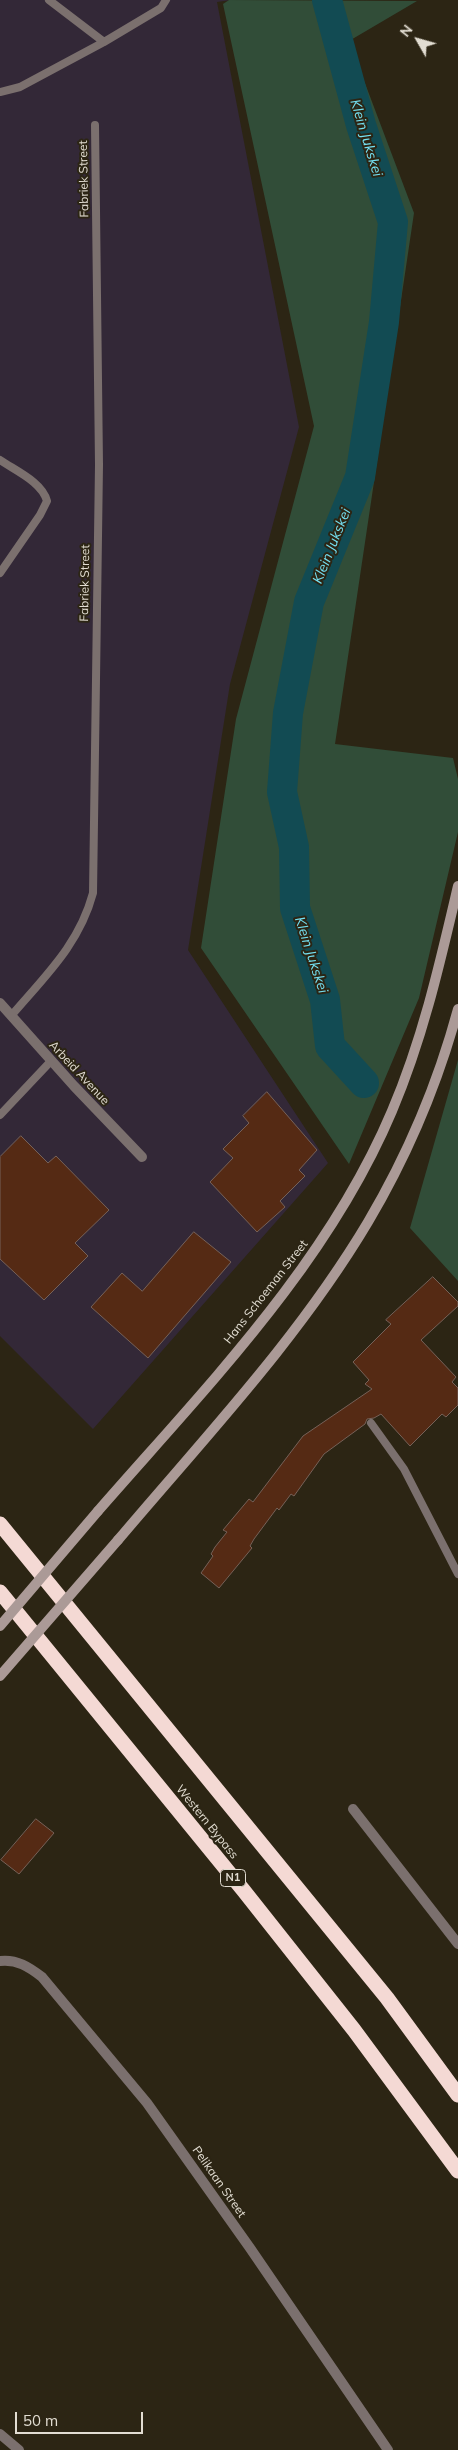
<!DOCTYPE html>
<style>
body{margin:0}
#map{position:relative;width:458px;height:2450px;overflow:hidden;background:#2c2514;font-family:Mulish,sans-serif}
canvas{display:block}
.north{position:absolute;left:393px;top:15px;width:50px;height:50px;-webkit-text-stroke:4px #2c2514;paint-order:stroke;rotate:308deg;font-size:14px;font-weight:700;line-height:20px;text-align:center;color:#e2ddd2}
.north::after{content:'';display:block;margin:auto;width:18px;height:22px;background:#e2ddd2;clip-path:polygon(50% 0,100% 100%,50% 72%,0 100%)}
.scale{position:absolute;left:15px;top:2412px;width:128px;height:22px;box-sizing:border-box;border:2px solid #e2ddd2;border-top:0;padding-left:6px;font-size:15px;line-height:18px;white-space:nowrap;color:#e2ddd2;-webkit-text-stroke:4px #2c2514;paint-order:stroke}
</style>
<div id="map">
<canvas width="458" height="2450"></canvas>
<div class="north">N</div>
<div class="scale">50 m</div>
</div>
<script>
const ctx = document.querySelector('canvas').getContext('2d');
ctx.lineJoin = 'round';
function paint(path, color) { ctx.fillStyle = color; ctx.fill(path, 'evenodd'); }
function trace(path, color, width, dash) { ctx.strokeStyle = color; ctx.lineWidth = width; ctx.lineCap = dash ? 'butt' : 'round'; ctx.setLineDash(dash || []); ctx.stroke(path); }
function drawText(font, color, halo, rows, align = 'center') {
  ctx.font = font + ' Mulish,sans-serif'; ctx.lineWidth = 4; ctx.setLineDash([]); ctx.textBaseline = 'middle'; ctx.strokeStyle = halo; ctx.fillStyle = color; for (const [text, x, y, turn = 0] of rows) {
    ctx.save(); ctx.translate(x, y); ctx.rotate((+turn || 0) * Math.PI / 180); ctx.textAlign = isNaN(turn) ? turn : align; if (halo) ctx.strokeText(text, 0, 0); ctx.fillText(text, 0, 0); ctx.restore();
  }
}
const industrial = new Path2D(`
 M0,0H231L217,2L299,427L230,684L188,950L328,1163L93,1429L0,1336Z`);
const green = new Path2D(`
 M229,0L417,1L349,41L414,213L335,744L453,758L458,779V832L419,998L349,1164L201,948L236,719L314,426L223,4Z
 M458,1060V1281L410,1228Z`);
const river = new Path2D(`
 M327,0L361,125L393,222L384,322L360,477L309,602L288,713L282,792L294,847L295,908L325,1000L330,1046L364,1083`);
const building = new Path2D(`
 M267,1092L317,1150L299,1170L305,1176L280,1201L285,1207L257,1232L210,1182L233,1158L223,1149L249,1123L243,1116Z
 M21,1136L48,1163L56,1156L109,1210L75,1243L88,1256L44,1300L0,1259V1157Z
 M194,1232L231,1262L148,1358L91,1307L122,1273L142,1291Z
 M433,1277L458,1302V1306L421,1340L456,1377L452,1382L458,1388V1405L446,1417L442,1414L410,1446L381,1414L374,1418L367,1419L365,1424L324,1454L294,1496L291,1494L279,1510L277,1508L254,1539L250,1546L252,1548L219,1588L201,1573L213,1556L211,1554L215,1547L227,1532L223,1530L249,1499L253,1502L303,1436L372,1389L365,1384L369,1380L353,1362L391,1324L386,1320Z
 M36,1819L54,1833L19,1874L1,1860Z`);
const lane = new Path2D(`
 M49,0L104,42
 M0,92L20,87L104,42L161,8L166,0
 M0,460C16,471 42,482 47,501L40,515L0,573
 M11,1016C45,976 79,945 93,893L99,465L95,125
 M0,1115L51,1061
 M371,1423L404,1469L458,1574`);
const street = new Path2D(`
 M0,1003L74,1086L142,1157
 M353,1809L458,1944
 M0,1961C17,1959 29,1967 42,1977L147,2103L250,2248L388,2450
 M0,2434L19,2450`);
const secondary = new Path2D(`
 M98,1511C206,1387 327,1265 392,1111C423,1038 440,963 458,886
 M118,1540C205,1437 299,1338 368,1222C407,1156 438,1083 458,1009`);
const highway = new Path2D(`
 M0,1524L387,1998L458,2095
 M0,1592L244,1891L354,2030L458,2171`);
const secondaryBridge = new Path2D(`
 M0,1626L98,1511
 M0,1676L118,1540`);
const shields = [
 [233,1878,25]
];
const shieldNames = [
 ["N1",233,1878]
];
const streetNames = [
 ["Fabriek Street",84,179,-91],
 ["Fabriek Street",85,583,-89],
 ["Arbeid Avenue",79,1073,47],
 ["Hans Schoeman Street",266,1292,-52],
 ["Western Bypass",207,1822,51],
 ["Pelikaan Street",219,2182,55]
];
const waterNames = [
 ["Klein Jukskei",366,138,73],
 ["Klein Jukskei",332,546,-68],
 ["Klein Jukskei",311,955,72]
];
paint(industrial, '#332837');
paint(green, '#314d38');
trace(river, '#124b53', 30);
paint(building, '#552a14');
trace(building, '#766158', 1);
trace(lane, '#7b706e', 8);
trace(street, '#7b706e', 10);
trace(secondary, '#ab9a97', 10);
trace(highway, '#f4d9d4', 15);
trace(secondaryBridge, '#ab9a97', 10);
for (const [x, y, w] of shields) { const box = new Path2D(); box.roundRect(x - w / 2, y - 8.5, w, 17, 4); ctx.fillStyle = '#2c2514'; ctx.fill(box); trace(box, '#e2ddd2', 1); }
drawText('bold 11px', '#e2ddd2', null, shieldNames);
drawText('12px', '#e2ddd2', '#2c2514', streetNames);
drawText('italic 14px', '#74e0f2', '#2c2514', waterNames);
</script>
